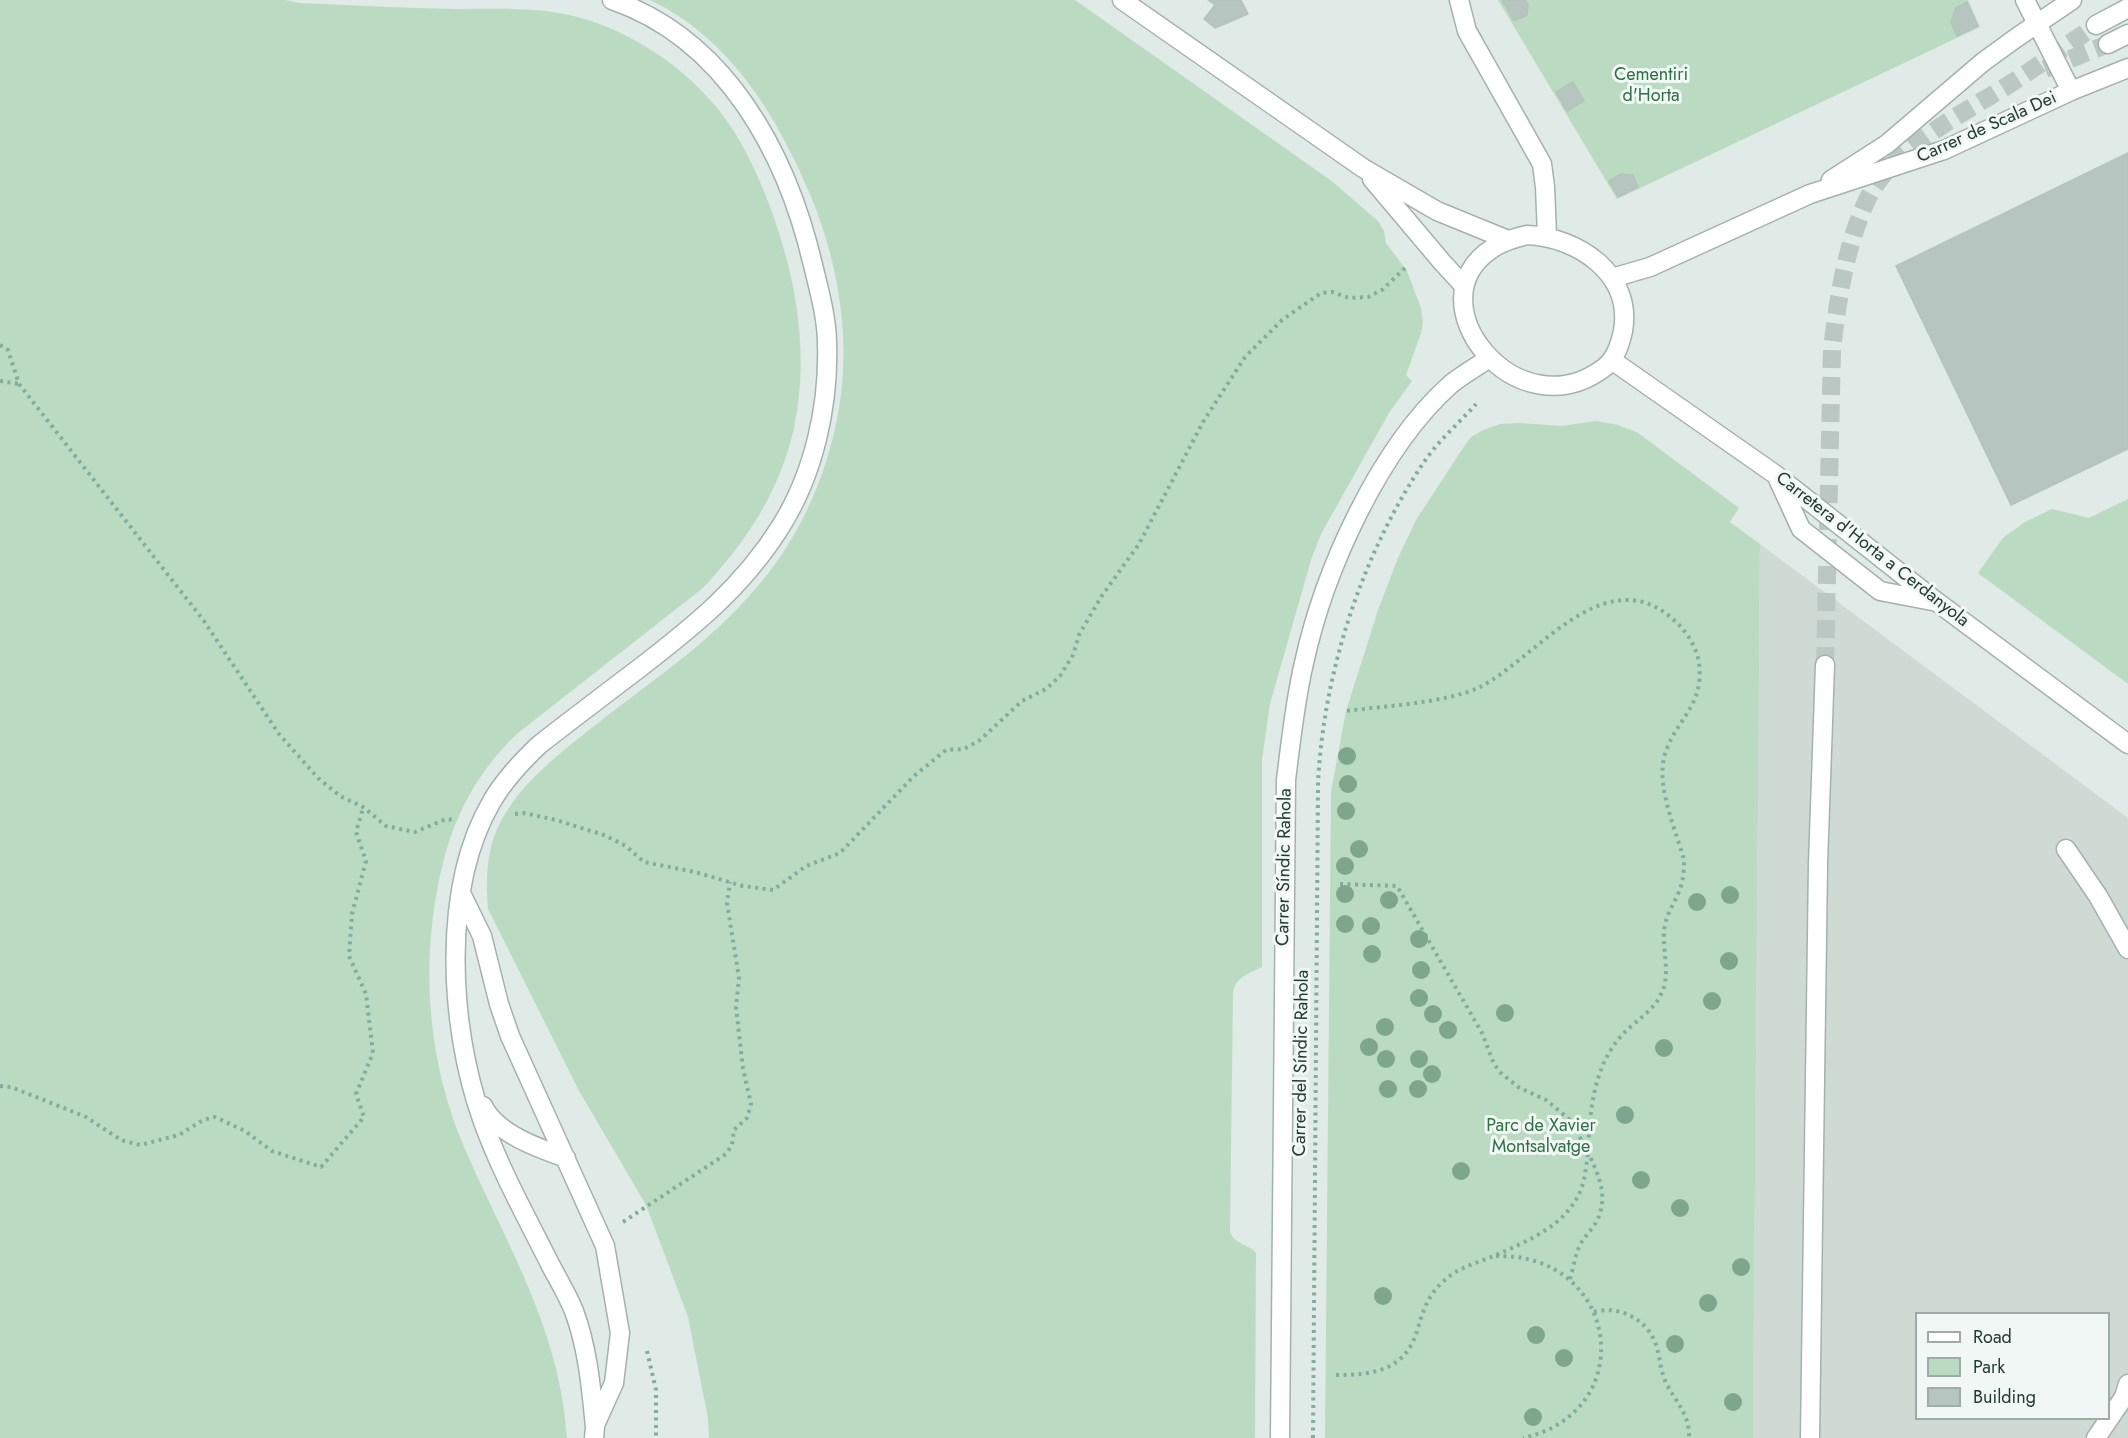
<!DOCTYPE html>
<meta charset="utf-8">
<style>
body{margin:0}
#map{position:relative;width:2128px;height:1438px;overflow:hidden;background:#e0eae6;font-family:Jost,sans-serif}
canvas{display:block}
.legend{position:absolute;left:1915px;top:1312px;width:195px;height:108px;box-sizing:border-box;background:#f1f7f4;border:2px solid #9eaba7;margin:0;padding:8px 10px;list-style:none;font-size:18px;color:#223a33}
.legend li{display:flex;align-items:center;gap:12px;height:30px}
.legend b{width:30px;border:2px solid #9eaba7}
</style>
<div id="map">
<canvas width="2128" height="1438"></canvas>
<ul class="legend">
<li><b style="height:8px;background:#fff"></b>Road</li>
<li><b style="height:16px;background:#badbc2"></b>Park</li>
<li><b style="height:16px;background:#b6c5bf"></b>Building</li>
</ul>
</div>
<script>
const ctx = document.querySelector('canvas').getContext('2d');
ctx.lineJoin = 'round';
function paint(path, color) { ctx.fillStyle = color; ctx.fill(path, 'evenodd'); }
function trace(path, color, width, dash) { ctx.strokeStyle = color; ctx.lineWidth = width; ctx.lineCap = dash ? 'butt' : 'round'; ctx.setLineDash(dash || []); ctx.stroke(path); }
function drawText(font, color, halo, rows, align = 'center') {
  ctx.font = font + ' Jost,sans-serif'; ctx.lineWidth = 6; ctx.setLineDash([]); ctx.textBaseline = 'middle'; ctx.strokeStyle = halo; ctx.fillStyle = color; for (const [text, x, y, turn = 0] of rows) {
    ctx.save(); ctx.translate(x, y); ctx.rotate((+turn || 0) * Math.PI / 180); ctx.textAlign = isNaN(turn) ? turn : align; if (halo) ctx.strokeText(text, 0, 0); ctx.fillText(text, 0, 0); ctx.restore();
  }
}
const built = new Path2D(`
 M1760,544L2128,818V1438H1753ZM1916,1314H2108V1418H1916Z`);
const green = new Path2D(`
 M0,0H285L300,3C352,5 404,8 456,9C502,9 547,6 591,21C641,38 685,69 718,109C741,138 756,170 769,204C796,276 810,352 794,428C780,491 746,542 703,588L518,733C471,777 448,829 437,891C421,977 430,1069 465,1149C507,1246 560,1329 567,1438H0Z
 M650,0H1075L1333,182L1378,221L1384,231L1386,243L1407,271L1421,308L1423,322L1421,333L1406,375L1412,381L1389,413L1321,534L1311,560L1270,704L1262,760V967C1250,973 1235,977 1233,993L1230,1232C1235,1245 1249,1244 1256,1253L1255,1438H709L708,1418L688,1317L646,1205L578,1089L488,909C486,885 486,860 494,837C512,788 559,754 598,723C645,686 696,652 737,609C788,558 821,495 836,424C853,348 840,266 810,194C777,116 730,38 650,0Z
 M1498,0H1968L1980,27L1617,199Z
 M1596,421L1618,425L1638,433L1739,508L1730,522L1760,544L1753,1438H1325L1331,792L1346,711L1378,610L1398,558L1416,520L1463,448L1471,437L1483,430L1500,424L1519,423L1562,426Z
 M2128,499V684L1978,573L2003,538L2025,522L2052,509L2089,518Z`);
const building = new Path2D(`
 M1208,0H1241L1248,14L1215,28L1204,19L1215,5Z
 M1502,0H1525L1528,4L1527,15L1514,21Z
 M1967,2L1978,26L1957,36L1951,22L1956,8Z
 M1573,82L1584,101L1567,111L1556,92Z
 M2128,153V449L2011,505L1896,266Z
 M1621,174L1633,175L1638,187L1618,197L1609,181Z`);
const minorTunnel = new Path2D(`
 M2045,69L2108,44
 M1825,665L1832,349C1838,299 1845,249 1866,202C1892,146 1964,114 2013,82C2041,64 2069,44 2096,25`);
const path = new Path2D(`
 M0,345L8,350L19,384L204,621L279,734L318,778L340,796L363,807L386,826L415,832L446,819L455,820
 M0,381L19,384
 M515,814L524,813L556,820L604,835L626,846L644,862L695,872L743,886L773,890L806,866L840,853L914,776L946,750L964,749L980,740L1022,701L1046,689L1060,676L1073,655L1079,635L1101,597L1139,544L1203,422L1245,357L1282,320L1321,293L1332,292L1349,298L1368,297L1382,290L1408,265
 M1340,884L1397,886L1482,1033L1494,1064L1501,1073L1518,1087L1546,1100L1569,1119L1588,1151C1590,1111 1593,1067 1622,1035C1634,1022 1652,1012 1660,996C1673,973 1660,949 1665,925C1667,914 1673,905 1677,896C1683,884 1684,873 1684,860C1676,831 1659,793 1663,763C1669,724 1705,710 1699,663C1696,643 1683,627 1668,615C1601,563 1534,660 1480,687C1446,703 1384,706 1346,711
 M0,1086L11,1087L86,1117L121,1140L140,1145L179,1135L203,1120L215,1117L245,1131L272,1151L321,1167L364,1117L356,1094L373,1053L366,994L349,956L352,914L366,861L356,832L363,808
 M623,1222L726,1154L732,1145L734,1130L747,1118L751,1104L743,1069L736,1007L739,978L727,903L730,882
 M1496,1256C1620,1253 1641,1412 1523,1438
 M1570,1279C1573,1269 1575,1257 1579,1247C1583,1238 1590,1232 1595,1224C1610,1199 1599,1176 1588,1152
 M1594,1312C1618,1305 1645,1318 1655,1342C1660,1355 1660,1370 1666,1383C1676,1402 1690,1415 1689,1438
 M647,1351L656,1390V1438
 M1336,1375C1372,1375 1405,1371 1417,1331C1423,1311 1428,1294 1445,1280C1459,1267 1477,1263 1494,1256C1530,1240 1575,1222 1584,1179C1586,1170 1587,1160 1588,1151
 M1313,1438L1318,784C1323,674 1362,554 1424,462C1438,441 1459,423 1476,404`);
const minor = new Path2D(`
 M1122,0L1363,168L1437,211L1508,240
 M1459,0L1467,31L1542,164L1545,187L1547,235
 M2025,0L2071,91
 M2096,25L2128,8
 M2108,44L2128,34
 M1372,179L1442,262L1464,286
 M1831,180L1887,144L1983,62L2016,38L2072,0
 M1527,235C1578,237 1633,274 1623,331C1620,344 1616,358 1605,367C1517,435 1410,300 1493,248C1503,241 1515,238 1527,235Z
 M1612,278L1650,267L1810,194L1944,150L2071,91L2128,68
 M1613,361L1776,475L1937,602L2128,744
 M1778,479L1801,529L1880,591L1932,601
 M2066,849L2098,896L2128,949
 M461,893L482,936L499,1004L510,1036L605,1246L620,1333L614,1383L595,1425
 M483,1106C497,1134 538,1148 566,1158
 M594,1438L595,1427C591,1387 588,1349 574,1311C568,1296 559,1281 551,1266C527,1218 500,1170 482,1119C449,1026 441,888 492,801C505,779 521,762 539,745C571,720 604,695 637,670C693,627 743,587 781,526C814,473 829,406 827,344C827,318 819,290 813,265C787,154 726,39 612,0
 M1280,1438L1286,780C1291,740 1295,701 1304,663C1324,571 1379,448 1451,384C1462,375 1476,367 1488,359
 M1810,1438L1818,864L1825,665
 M2096,1438L2124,1397L2128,1384`);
const trees = [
 [1347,756],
 [1348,784],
 [1346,811],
 [1359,849],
 [1345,866],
 [1345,894],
 [1730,895],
 [1389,900],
 [1697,902],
 [1345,924],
 [1371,926],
 [1419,939],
 [1372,954],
 [1729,961],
 [1421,970],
 [1419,998],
 [1712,1001],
 [1505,1013],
 [1433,1014],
 [1385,1027],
 [1448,1030],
 [1369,1047],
 [1664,1048],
 [1386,1059],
 [1419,1059],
 [1432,1074],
 [1388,1089],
 [1418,1089],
 [1625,1115],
 [1461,1171],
 [1641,1180],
 [1680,1208],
 [1741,1267],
 [1383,1296],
 [1708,1303],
 [1536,1335],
 [1675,1344],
 [1564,1358],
 [1733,1402],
 [1533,1417]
];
const parkNames = [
 ["Cementiri",1651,76],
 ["d'Horta",1651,97],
 ["Parc de Xavier",1541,1127],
 ["Montsalvatge",1541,1148]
];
const streetNames = [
 ["Carrer de Scala Dei",1987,128,-24],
 ["Carretera d'Horta a Cerdanyola",1872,550,38],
 ["Carrer Síndic Rahola",1285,867,-89],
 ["Carrer del Síndic Rahola",1302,1063,-89]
];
paint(built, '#cfdad5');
paint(green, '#badbc2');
paint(building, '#b6c5bf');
trace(building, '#b3c4bc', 1.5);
trace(minorTunnel, '#bac7c2', 18, [18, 9]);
trace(minor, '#a3b2ad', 21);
trace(path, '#82ad9e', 4, [3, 4.5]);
trace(minor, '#fff', 18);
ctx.fillStyle = '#7ea68d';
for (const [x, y] of trees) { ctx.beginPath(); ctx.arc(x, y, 9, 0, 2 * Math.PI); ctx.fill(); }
drawText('18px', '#2e6f45', '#f1f7f4', parkNames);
drawText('18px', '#223a33', '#f1f7f4', streetNames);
</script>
